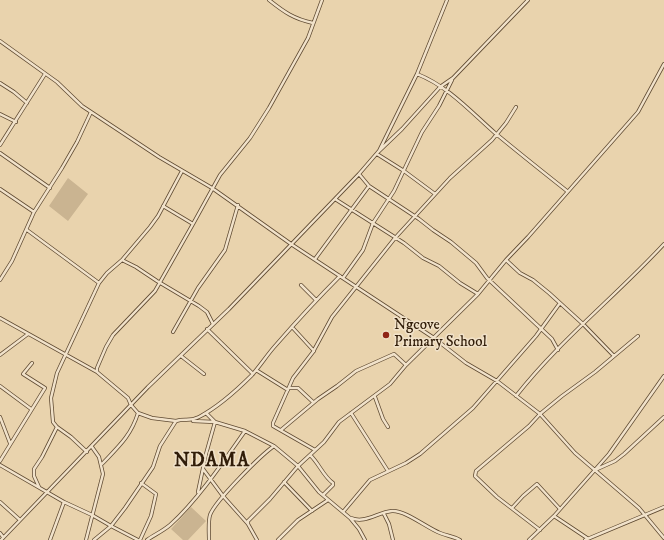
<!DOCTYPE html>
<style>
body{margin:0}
canvas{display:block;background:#e9d3ad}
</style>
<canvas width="664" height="540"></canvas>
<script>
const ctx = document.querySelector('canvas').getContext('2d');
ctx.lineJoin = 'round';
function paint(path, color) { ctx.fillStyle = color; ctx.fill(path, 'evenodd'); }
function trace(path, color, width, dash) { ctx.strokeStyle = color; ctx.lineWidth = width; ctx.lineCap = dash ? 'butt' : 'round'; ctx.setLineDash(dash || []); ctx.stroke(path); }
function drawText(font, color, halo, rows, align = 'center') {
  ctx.font = font + ' "IM FELL DW Pica",serif'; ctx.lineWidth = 3; ctx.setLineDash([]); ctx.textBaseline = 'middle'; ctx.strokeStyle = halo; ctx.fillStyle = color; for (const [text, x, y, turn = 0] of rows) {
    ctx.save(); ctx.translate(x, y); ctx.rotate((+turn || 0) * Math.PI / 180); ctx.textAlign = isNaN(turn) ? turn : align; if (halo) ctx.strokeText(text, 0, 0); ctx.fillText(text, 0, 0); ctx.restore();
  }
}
const green = new Path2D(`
 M68,178L88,194L68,221L49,206Z
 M191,507L206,521L188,540H183L171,529Z`);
const minor = new Path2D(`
 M269,0C284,12 294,19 313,23
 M0,41L57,82L82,106L159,157L212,188L291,244L434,338L466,363L497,381L540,414L575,453L639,508L664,538
 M417,74C448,86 471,112 495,133C519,153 543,172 567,191
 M0,83L14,92L27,103
 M0,114L16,122
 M0,145L45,74
 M379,151L417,74L447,0
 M0,153L50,188
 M377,154L404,171L435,194
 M359,174L369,186L419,219L433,230L451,242L476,263L487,278L552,339L558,350
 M0,189L34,212
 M335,199L404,243L423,258L439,266L460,283L478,294
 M193,224L220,175L250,138L269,108L308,38L322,0
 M27,230L99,283
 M315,259L369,186
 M122,260L136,267L157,281L199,306L207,312L213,324
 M506,260L520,273L533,280L549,293L583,324L614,356
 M343,278L363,250L373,223L394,191L422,132L439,106L452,80
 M0,280L12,261L34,212L62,168L77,142L91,112
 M301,285L316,300
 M0,318L97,372L128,398L131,405L138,413L152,418L176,421
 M292,327L314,351
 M207,329L253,374
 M173,332L198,288L225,250L238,205
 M0,355L28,334
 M181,356L204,374
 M256,370L288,390
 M97,372V368L106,347L113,335L155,291L193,224L163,206
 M0,386L31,409
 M289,388H298L313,402
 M516,396C560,340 616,296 664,244
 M375,397L383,419L388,427
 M206,413L215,422L245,431L274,446L298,466L319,492L350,518L359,529L365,540
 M351,413L388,471
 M0,417L10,443
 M193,421L215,422L206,454L198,492
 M281,430L318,399L337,386L356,371L394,354L406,365
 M315,450L273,426V423L293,378L313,352L332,317L395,238L450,178L492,140L506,123L516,107
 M87,452L71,437L57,427L53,422L51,398L57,373L99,283L107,273L122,260L150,227L158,216L182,171
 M310,455C319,463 323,476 333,483V485L323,495
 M0,461L45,388L23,374L32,363
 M102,464C118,447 131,436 138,413
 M0,465L64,502L92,515L111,526L138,540
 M203,469L223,496L248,524
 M595,470L615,461L624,454L664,417
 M284,482L312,511
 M39,487L34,476V469L42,457L57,427
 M0,502L20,520
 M512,508L523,496L537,484L560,509
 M343,512L370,480L406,463L420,454L473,408L536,336L560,303
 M384,514L389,524L393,540
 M554,516L587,538
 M351,518C365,524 378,512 392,511C405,510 427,528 440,533C447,536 453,536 460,540
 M540,530L497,497L475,476L476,471L529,426L540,414L562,396L595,372L638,336
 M0,533L3,537
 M1,540L148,387L229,309L359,174L378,152L402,129L440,87L453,78L528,0
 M50,540L64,502
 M86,540L103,474L99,457L92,447
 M94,540L111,526L125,508L153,467L160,446L176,421C185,418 189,422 199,417C218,407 237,390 252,375C260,366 267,355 275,346C296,322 317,299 340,276
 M140,540L151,516L156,494L141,483
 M147,540C154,535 163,531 170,525C197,501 224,461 245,431
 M209,540C209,532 208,522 210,515C215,501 261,455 274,446
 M257,540L248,524V521L270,499L298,466L324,442L339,422L390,384L406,365L478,294L506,260L528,237L638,112L664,64
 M278,540L298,520L328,500
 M529,540L554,516L609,454L664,376
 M585,540L664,507`);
const markers = [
 [386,335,4,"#8f2418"]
];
const poiNames = [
 ["Ngcove",394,326],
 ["Primary School",394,343]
];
const districtNames = [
 ["NDAMA",212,462]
];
paint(green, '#cab491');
trace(minor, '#5f4a32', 4);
trace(minor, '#f1e2ca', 2.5);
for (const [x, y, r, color] of markers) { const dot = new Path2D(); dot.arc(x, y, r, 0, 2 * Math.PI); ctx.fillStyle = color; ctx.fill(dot); trace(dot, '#f1e2ca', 1.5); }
drawText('15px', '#311d09', '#f1e2ca', poiNames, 'left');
ctx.letterSpacing = '1px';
drawText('bold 19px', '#311d09', '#f1e2ca', districtNames);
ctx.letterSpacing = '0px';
</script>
